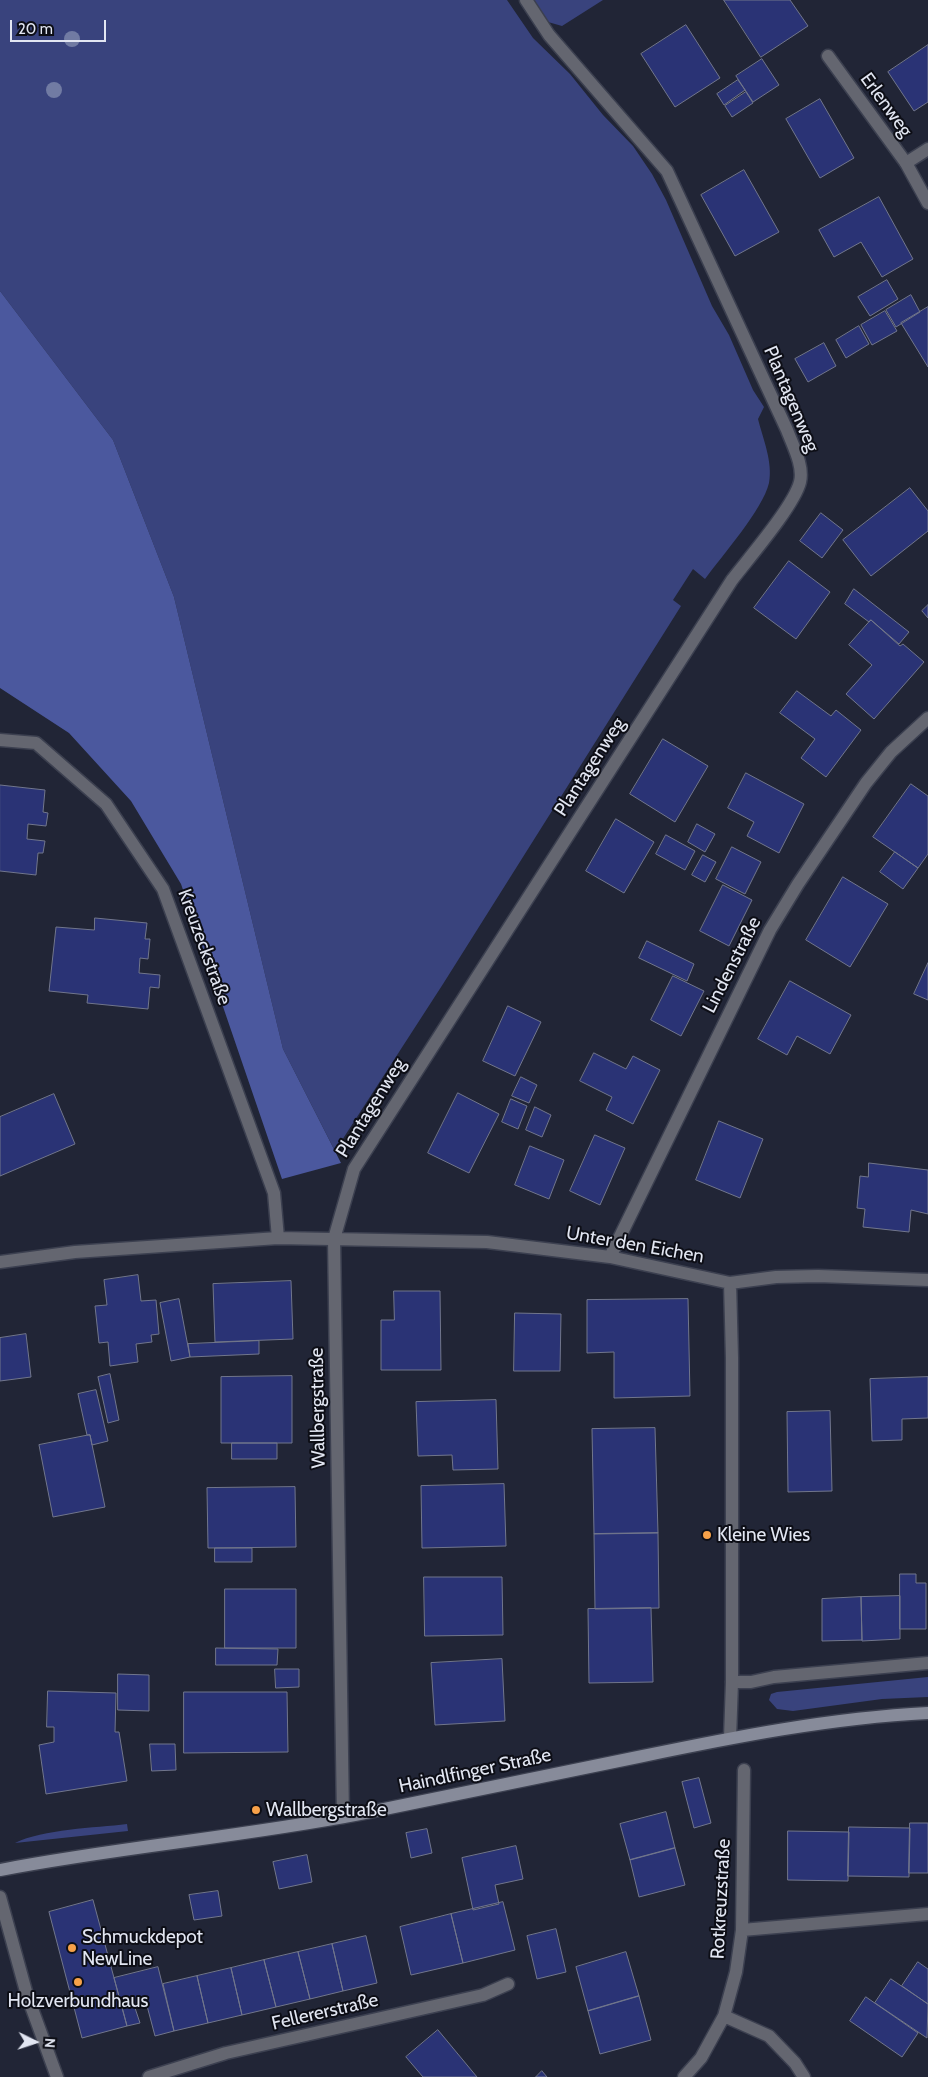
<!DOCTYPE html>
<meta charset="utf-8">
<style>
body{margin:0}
#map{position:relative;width:928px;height:2077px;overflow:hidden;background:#212536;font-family:Cabin,sans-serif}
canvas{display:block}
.north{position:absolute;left:10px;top:2017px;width:50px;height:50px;-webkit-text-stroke:4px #0d0e16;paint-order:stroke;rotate:94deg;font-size:14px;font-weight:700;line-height:20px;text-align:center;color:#e2e6f2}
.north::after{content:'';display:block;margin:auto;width:18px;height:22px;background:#e2e6f2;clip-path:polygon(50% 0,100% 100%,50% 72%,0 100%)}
.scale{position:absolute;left:10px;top:20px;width:96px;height:22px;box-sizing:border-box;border:2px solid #e2e6f2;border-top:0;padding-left:6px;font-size:15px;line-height:18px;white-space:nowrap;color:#e2e6f2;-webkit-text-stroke:4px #0d0e16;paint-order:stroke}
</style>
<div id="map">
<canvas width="928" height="2077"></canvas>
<div class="north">N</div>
<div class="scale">20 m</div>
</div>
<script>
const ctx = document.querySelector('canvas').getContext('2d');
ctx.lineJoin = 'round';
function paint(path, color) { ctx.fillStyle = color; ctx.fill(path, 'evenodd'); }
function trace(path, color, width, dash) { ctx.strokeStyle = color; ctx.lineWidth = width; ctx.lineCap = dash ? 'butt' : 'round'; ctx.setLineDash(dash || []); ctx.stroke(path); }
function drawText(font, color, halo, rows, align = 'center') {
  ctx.font = font + ' Cabin,sans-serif'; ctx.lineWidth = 4; ctx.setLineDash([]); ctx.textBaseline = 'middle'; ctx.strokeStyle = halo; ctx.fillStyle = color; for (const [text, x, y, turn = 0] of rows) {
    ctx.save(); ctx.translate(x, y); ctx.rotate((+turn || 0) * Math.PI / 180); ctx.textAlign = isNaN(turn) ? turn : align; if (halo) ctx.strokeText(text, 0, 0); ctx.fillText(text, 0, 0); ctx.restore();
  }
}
const green = new Path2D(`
 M0,0H507L533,38L570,74L603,115L633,146L652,174L666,200L712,306L729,335L753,390L764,407L758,419C763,439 773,462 769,483C763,509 722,556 705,579L693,569L673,600L681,606L443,984L335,1151L283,1049L174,597L113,440L0,291Z
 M534,0H603L562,26L548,22Z
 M928,1677V1697L882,1699L793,1711L777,1709L769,1700L771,1694L777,1692Z
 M127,1824L128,1831L15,1843C43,1829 95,1828 127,1824Z`);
const forest = new Path2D(`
 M0,291L113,440L174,597L283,1049L341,1163L282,1179L181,884L131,801L69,733L0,688Z`);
const building = new Path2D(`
 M724,0H790L808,26L761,57Z
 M686,25L720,78L675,107L641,54Z
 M928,45V102L914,111L888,72Z
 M762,59L779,85L753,102L736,76Z
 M738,80L745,90L724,105L717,94Z
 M746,92L753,103L732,117L725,106Z
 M820,99L854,158L820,178L786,119Z
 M744,170L779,232L735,256L701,195Z
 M879,197L913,259L882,277L861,242L834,257L819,230Z
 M887,280L898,299L870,316L858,297Z
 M911,295L920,312L896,327L886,310Z
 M928,307V367L901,323Z
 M885,311L897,331L872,345L861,325Z
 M859,326L869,344L846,358L836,340Z
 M824,343L836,366L808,382L795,359Z
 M910,488L928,511V531L871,576L843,540Z
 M821,513L843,530L822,558L800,541Z
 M789,561L830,592L796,639L754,608Z
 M854,589L909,632L899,644L871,620L869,622L845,604Z
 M928,605V618L922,611Z
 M871,620L900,646L903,644L924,662L874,719L846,694L872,665L849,645Z
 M797,691L831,716L836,710L861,730L826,777L801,758L815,739L780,713Z
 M663,739L708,766L675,822L630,794Z
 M746,773L804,804L779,853L747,836L754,822L728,808Z
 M911,784L928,796V854L918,868L873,837Z
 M0,785L45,790L43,812L48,813L46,826L28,824L27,839L45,841L43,853H38L36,875L0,871Z
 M616,819L654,842L624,893L586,871Z
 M697,824L715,834L705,852L688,842Z
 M666,835L695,851L685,870L656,854Z
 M732,847L761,862L745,894L716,879Z
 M895,852L918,868L903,889L880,872Z
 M703,855L716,862L705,882L692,875Z
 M843,877L888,904L850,967L806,940Z
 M723,885L752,900L729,946L700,931Z
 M95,918L147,923L145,939H150L148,959L140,958L139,973L160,975L159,988L150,987L148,1009L87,1003L88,995L49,991L56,927L94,930Z
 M647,941L694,964L687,981L639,958Z
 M928,963V1000L914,994Z
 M673,976L704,991L681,1036L651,1020Z
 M790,981L851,1015L830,1054L797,1036L787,1055L758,1039Z
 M508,1006L541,1022L515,1076L483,1061Z
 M594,1053L626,1069L633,1056L660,1070L633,1124L606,1110L612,1097L580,1081Z
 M521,1077L537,1085L529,1103L512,1096Z
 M458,1093L499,1114L469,1173L428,1153Z
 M54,1094L75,1144L0,1176V1117Z
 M511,1099L527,1106L518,1129L502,1122Z
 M535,1107L551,1115L542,1137L526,1130Z
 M719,1121L763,1139L740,1198L696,1180Z
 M595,1135L625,1148L600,1205L570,1191Z
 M530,1146L564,1160L549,1199L515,1185Z
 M869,1163L928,1170V1214L911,1210L909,1232L863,1227L865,1209L857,1208L860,1176L868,1177Z
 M138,1275L141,1301L156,1300L159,1334L151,1335L152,1342L136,1344L138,1362L110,1366L108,1342L99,1343L95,1306L107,1305L104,1280Z
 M291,1281L293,1339L215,1342L213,1284Z
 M394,1291H440L441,1370H381V1320H394Z
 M179,1299L190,1357L171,1361L160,1303Z
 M688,1299L690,1396L614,1398V1352L587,1353V1300Z
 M515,1313L561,1314L560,1371H514Z
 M26,1334L31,1377L0,1381V1338Z
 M259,1341V1354L190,1357L188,1344Z
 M110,1374L119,1420L108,1423L98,1377Z
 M292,1376V1443H221V1377Z
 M928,1377V1418L902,1419V1440L872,1441L870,1379Z
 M96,1390L108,1441L92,1445L90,1435H87L78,1394Z
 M496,1400L498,1469L453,1470L452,1455L418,1456L416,1402Z
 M830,1411L832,1491L788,1492L787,1412Z
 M655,1428L658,1533L594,1534L592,1429Z
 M90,1435L105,1507L53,1517L39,1445Z
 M232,1443H277V1459H232Z
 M504,1484L506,1546L422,1548L421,1486Z
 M295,1487L296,1547L208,1548L207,1488Z
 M658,1533L659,1608L595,1609L594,1534Z
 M215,1548H252V1562H215Z
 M900,1574H916V1583H926V1629H900Z
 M424,1577H502L503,1635L425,1636Z
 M225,1589H296V1648H225Z
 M900,1596V1639L862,1641L861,1597Z
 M861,1597L862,1640L822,1641V1599Z
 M651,1608L653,1682L589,1683L588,1609Z
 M216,1648L278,1649L277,1665H216Z
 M502,1659L505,1721L435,1725L431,1663Z
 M275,1669H299V1687L276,1688Z
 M118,1674L149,1675V1711L118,1710Z
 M48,1691L116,1693L115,1732H119L127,1781L46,1794L39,1745L54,1742V1727H47Z
 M184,1692H287L288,1752L184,1753Z
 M150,1744H175L176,1770L152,1771Z
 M699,1778L711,1823L694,1828L682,1782Z
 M666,1812L675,1848L630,1860L620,1824Z
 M910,1823H928V1873H909Z
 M849,1827L910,1828L909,1877L848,1876Z
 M427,1829L432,1853L411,1858L406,1833Z
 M788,1831L849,1832L848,1881L788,1880Z
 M516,1846L523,1879L495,1885L499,1904L473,1910L462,1858Z
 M675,1848L685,1885L639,1897L630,1860Z
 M307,1855L312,1882L279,1889L273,1862Z
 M218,1891L222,1916L194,1920L189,1895Z
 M93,1900L127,2026L82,2038L49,1912Z
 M503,1902L515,1950L463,1963L451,1914Z
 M451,1914L463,1963L411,1975L400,1927Z
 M556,1929L566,1972L537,1979L527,1936Z
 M366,1936L377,1983L343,1991L332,1944Z
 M332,1944L343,1991L310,1999L298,1952Z
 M298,1952L310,1999L276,2007L264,1960Z
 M626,1952L639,1996L588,2011L576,1967Z
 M264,1960L276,2007L242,2015L231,1968Z
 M918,1962L928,1969V2004L902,1986Z
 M158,1967L174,2031L155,2036L146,2002L134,2005L140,2023L127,2026L114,1978Z
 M231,1968L242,2015L208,2023L197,1976Z
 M197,1976L208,2023L174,2031L163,1984Z
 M891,1979L928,2004L927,2038L875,2003Z
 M639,1996L651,2040L600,2054L588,2011Z
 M866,1997L918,2033L902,2057L850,2021Z
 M438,2030L477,2077H423L406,2057Z
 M542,2071L547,2077H536Z`);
const lane = new Path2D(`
 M828,56L906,163
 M732,1682H751L774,1677L928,1663`);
const street = new Path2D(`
 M928,149L906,163L928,203
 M0,740L36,743L106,804L163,889L274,1193L278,1238
 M610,1257L770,930L798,884L866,783L891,752L928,718
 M0,1262L75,1252L278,1238L487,1242L610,1257L730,1283L776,1277L818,1276L928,1280
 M730,1283L732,1358V1682L730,1738
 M343,1817L334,1239L354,1169L732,580C748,559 794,506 800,482C804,466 793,446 787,430L667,171L549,35L526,0
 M0,1897L27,1995L57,2077
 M742,1930L928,1914
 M724,2016L769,2036L795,2063L804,2077
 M149,2077L226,2053L483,1995L508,1984
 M684,2077L701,2058L724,2016L736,1972L742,1930L744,1770`);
const secondary = new Path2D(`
 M0,1870C119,1847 241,1837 360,1814C453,1795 545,1776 638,1757C734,1737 830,1718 928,1713`);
const trees = [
 [72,39],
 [54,90]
];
const markers = [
 [707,1535,5,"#f7a149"],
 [256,1810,5,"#f7a149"],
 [72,1948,5,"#f7a149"],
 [78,1982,5,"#f7a149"]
];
const streetNames = [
 ["Erlenweg",886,105,54],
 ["Plantagenweg",791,399,67],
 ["Plantagenweg",590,767,-57],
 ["Kreuzeckstraße",204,947,70],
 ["Lindenstraße",732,965,-63],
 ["Plantagenweg",371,1108,-58],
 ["Unter den Eichen",635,1245,10],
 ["Wallbergstraße",318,1408,-91],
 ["Haindlfinger Straße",475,1771,-12],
 ["Rotkreuzstraße",721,1899,-87],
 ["Fellererstraße",325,2012,-13]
];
const poiNames = [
 ["Kleine Wies",717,1535],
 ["Wallbergstraße",266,1810],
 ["Schmuckdepot",82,1937],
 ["NewLine",82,1959],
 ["Holzverbundhaus",78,2001,"center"]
];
paint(green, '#39437d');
paint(forest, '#4b589e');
paint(building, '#2a3375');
trace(building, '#71768c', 1);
trace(lane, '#3c4050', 15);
trace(street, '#3c4050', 15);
trace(secondary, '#3c4050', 15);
trace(lane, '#646670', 12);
trace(street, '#646670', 12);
trace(secondary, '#878b9a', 12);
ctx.fillStyle = '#717ba3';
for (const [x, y] of trees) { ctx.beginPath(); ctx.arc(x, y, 8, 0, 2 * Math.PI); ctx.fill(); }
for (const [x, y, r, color] of markers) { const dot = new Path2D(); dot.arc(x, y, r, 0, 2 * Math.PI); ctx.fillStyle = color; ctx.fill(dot); trace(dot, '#0d0e16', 2); }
drawText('19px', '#e2e6f2', '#0d0e16', streetNames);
drawText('19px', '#e2e6f2', '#0d0e16', poiNames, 'left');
</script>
